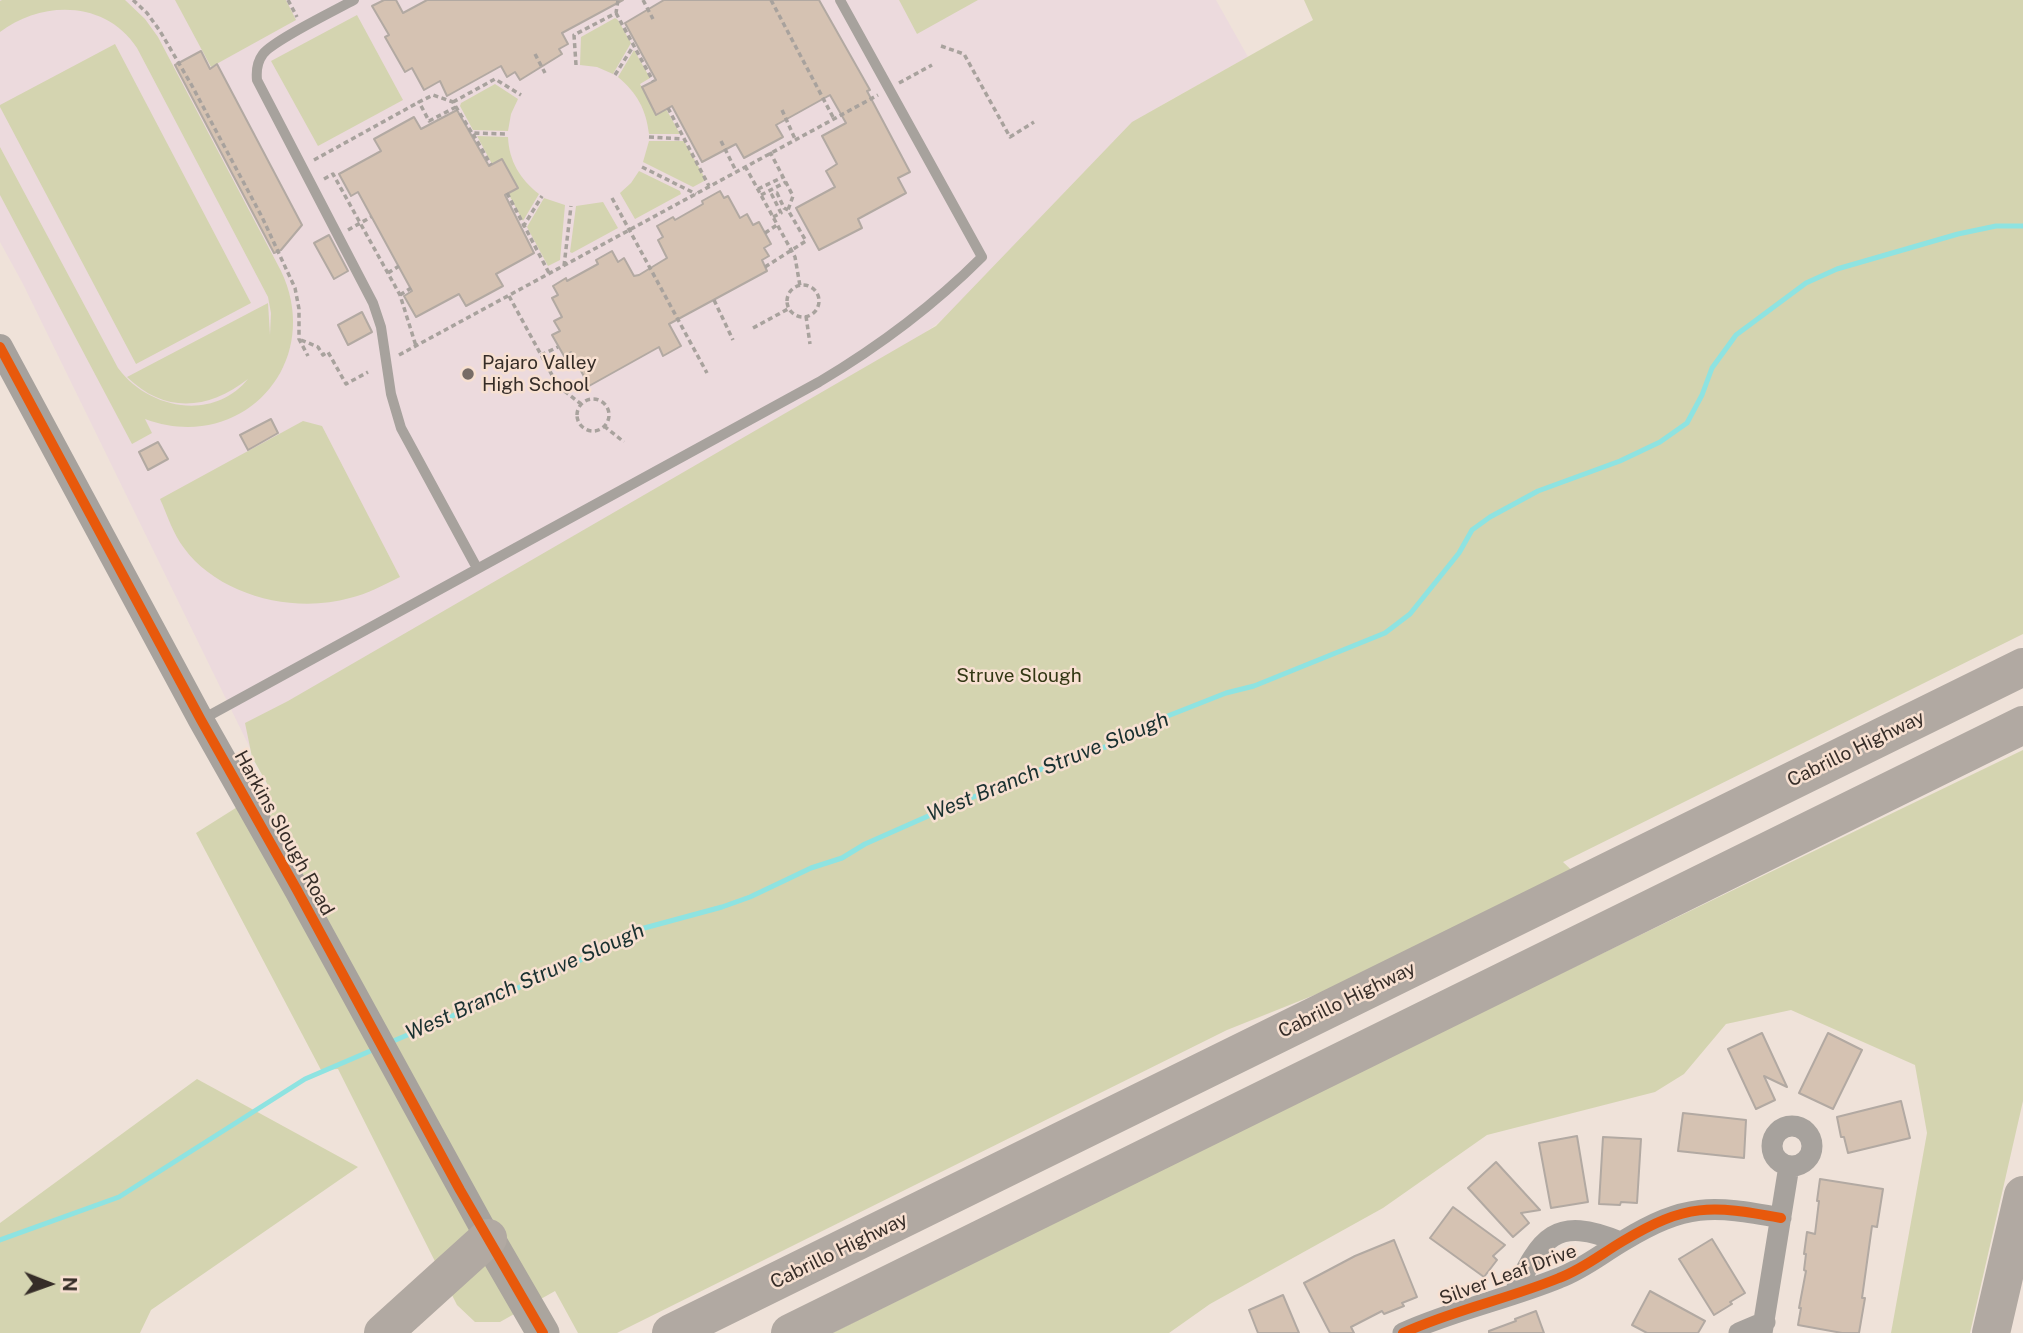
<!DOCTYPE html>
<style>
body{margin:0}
#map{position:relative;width:2023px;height:1333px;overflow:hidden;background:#efe2d9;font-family:"Public Sans",sans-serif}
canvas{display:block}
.north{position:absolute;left:14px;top:1249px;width:70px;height:70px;-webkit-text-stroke:5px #f7e0d1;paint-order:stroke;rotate:91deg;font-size:19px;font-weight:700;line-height:28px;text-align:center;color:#362d28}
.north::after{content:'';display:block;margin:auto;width:24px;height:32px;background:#362d28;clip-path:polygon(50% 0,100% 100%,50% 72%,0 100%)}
</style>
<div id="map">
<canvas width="2023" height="1333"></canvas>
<div class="north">N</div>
</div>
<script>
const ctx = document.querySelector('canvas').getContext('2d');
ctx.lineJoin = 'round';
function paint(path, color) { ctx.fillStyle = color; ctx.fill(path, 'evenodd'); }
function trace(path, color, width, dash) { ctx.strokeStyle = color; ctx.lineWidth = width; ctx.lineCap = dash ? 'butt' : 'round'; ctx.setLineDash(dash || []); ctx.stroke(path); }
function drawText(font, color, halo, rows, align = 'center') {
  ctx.font = font + ' "Public Sans",sans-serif'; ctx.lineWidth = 5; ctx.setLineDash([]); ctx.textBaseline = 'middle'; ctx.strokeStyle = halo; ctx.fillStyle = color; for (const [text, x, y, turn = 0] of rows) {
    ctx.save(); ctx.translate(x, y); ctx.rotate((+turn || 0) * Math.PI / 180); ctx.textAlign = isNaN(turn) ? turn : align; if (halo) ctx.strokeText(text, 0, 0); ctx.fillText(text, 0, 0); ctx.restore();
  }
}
const education = new Path2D(`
 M0,0H1216L1248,57L1162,105L956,308L938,323L641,540L271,791L23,284L0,242Z`);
const green = new Path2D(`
 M2,0H125L145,19L158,37L281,271C325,363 242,455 145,419L152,433L132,444L0,195V147L118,368C148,409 213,422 248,379C208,410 165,414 127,377L268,303L270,335L271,313L268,297L137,48C106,0 42,0 0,32V1Z
 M175,0H286L296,20L211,67Z
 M899,0H978L917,34Z
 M1304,0H2023V634L1563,862L1583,881L1477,930L1227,1030L617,1333H578L555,1291L500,1322H475L457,1305L338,1069L321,1070L196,833L269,787L252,757L245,723L288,701L936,326L1132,122L1313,20Z
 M357,15L403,100L318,146L271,61Z
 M615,18L618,20L631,43L613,74L597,67L580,65L581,37Z
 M115,44L251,303L136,364L0,107V105Z
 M634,50L650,78L640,84L655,112L665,107L680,134H649C646,109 637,93 618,77Z
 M495,84L518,99L511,114L508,131L473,130L460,106L461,103Z
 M477,136L508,137C509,161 520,179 539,194L523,221L508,193L502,159L492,164Z
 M649,141H684L706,180L693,187L643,162Z
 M639,171L680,191L681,194L635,219L620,193L631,183Z
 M544,198L565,205L560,260L548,266L527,227Z
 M603,202L618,228L572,253L570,252L576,206Z
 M303,421L322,426L400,577C384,585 367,594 350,598C294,614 219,596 184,548C173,534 167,514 160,499Z
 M2023,750V1101L1970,1333H1891L1927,1133L1915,1065L1791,1010L1726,1024L1684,1074L1655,1092L1487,1135L1383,1208L1210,1304L1169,1333H832L1483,1011Z
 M197,1079L358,1167L151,1310L140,1333H0V1223Z`);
const stream = new Path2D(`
 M391,1042L569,966L637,930L722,907L750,897L811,868L842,858L865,844L944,809L1081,753L1109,746L1155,721L1226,693L1254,686L1385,633L1410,614L1459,553L1472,530L1490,517L1538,491L1620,461L1660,442L1687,423L1702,395L1712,368L1736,335L1806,283L1837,269L1958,234L1996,226H2023
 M0,1240L119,1197L305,1079L375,1049`);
const building = new Path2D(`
 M384,0H396L403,13L427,0H623L562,33L568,44L559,49L562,54L520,80L515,72L507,77L501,66L447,96L440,81L424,90L412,68L405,72L385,37L389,35L372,6Z
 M664,0H819L870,90L867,91L910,172L898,178L906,193L858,219L862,228L819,250L796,208L835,187L826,171L837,164L822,136L846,123L830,95L776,125L783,137L744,158L736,144L702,162L672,106L656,115L642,87L656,80L625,23Z
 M201,51L210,69L217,64L302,225L281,250L274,253L175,65Z
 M457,110L489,166L502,159L518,188L505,195L534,253L496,274L503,286L466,306L459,294L416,317L404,296L412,291L358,192L351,196L339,174L381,151L374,139L414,117L421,129Z
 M720,191L724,198L728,196L740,218L747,214L753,225L759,222L771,244L764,248L769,256L762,260L767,271L669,324L681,346L663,356L659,347L589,386L571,352L564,356L552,335L560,331L554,321L562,317L552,298L558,295L553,286L566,278L567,281L598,264L596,260L612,251L618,262L624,258L634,276L639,275L667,258L658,240L663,237L657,226L673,217L675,220L703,204L702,201Z
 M329,235L348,271L334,279L314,243Z
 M362,312L372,332L348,345L338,325Z
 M271,419L278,433L248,450L240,435Z
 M158,442L168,459L148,470L139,452Z
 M1762,1033L1787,1087L1764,1076L1775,1100L1756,1109L1728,1049Z
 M1828,1033L1862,1050L1833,1109L1799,1093Z
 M1901,1101L1910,1138L1848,1153L1844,1137H1841L1837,1117Z
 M1683,1113L1746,1120L1744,1158L1678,1151Z
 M1577,1136L1588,1202L1551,1208L1539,1143Z
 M1603,1137L1641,1139L1637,1203L1621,1202L1620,1205L1599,1204Z
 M1496,1162L1540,1210L1521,1213L1529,1223L1513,1237L1468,1188Z
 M1820,1179L1883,1189L1877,1227L1872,1226L1862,1298H1865L1859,1333H1842L1798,1325L1801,1308H1799L1806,1271L1804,1270L1806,1254H1804L1807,1232L1815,1234L1819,1201H1817Z
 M1453,1207L1505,1245L1493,1256L1497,1260L1484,1277L1430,1238Z
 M1712,1239L1745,1293L1730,1302L1732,1304L1714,1315L1679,1259Z
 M1394,1240L1417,1297L1402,1303L1404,1306L1384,1314L1382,1311L1351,1327L1354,1333H1330L1304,1283L1355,1256Z
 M1650,1291L1705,1321L1698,1333H1647L1632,1325Z
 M1283,1295L1299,1333H1258L1249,1310Z
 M1536,1311L1544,1333H1489V1331L1516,1321L1515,1319Z`);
const path = new Path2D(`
 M133,0L147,13L160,31L191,84L262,217L295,288L299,309V339L308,356
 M288,0L297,17
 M643,0L653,19
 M771,0L834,119
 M616,13L653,81
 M941,46L964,54L1010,137L1034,122
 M535,54L545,73
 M576,65L574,35L616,13L618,0
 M615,75L634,45
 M899,83L932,65
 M453,102L495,79L521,95
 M456,107L429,121L419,102L433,95L453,102L472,133L508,134
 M668,108L709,186
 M782,110L795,139
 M473,134L491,165
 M649,137L683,139
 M721,141L736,171
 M314,160L419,102
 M745,166L795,257L800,286
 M642,167L696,194
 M324,179L333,174L400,295L416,346
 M758,189L783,177
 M507,193L549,273
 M761,195L786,182
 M612,198L707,373
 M773,217L781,213L772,195L777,193L784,208L788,210
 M523,227L542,196
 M348,230L371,217
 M765,233L777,225
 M564,266L571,206
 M765,267L806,241L788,210L793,196L770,152
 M388,273L399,266
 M787 301a16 16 0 1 1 32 0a16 16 0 1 1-32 0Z
 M400,295L411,288
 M509,296L558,386L581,404
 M714,300L733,340
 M806,316L810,344
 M753,328L788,309
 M301,340L318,347L323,355L328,352L346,384L368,372
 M399,355L878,95
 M541,355L558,347
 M577 415a16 16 0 1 1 32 0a16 16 0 1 1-32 0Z
 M604,426L624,442`);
const service = new Path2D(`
 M354,0C336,10 274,40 263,54C257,62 256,70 257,80L373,303L381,327L391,394L401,428L477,568
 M201,720L819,382C878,347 933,306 982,257L840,0`);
const minor = new Path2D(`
 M1772 1146a20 20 0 1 1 40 0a20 20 0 1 1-40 0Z
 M1514,1294C1541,1237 1555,1215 1620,1242
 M1403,1333C1453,1310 1508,1299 1559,1278C1583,1269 1601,1254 1623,1241C1686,1203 1711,1205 1781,1218
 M1739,1333L1765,1322
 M1762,1333L1789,1166`);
const tertiary = new Path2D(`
 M0,347L201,720L297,890L488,1238`);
const primary = new Path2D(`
 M488,1238L543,1333`);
const motorway = new Path2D(`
 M383,1333L488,1238
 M671,1333L2023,667
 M790,1333L2023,725
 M1991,1333L2023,1195`);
const cycleway = new Path2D(`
 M0,347L201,720L297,890L460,1190L543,1333
 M1403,1333C1453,1310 1508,1299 1559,1278C1583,1269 1601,1254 1623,1241C1686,1203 1711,1205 1781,1218`);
const markers = [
 [468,374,7,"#776c66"]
];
const poiNames = [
 ["Pajaro Valley",482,363],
 ["High School",482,385]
];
const parkNames = [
 ["Struve Slough",1019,676]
];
const streetNames = [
 ["Cabrillo Highway",1856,749,-26],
 ["Harkins Slough Road",284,833,61],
 ["Cabrillo Highway",1347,1000,-26],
 ["Cabrillo Highway",839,1251,-26],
 ["Silver Leaf Drive",1508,1275,-20]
];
const waterNames = [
 ["West Branch Struve Slough",1048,767,-22],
 ["West Branch Struve Slough",525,982,-24]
];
paint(education, '#ecdadd');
paint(green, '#d4d4b0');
trace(stream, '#8ee3e1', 5);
paint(building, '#d5c2b2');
trace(building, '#b2a9a2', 2);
trace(path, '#a8a29d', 3.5, [5, 3.5]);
trace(service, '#a7a29d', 10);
trace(minor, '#a7a29d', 21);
trace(tertiary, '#a7a29d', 26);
trace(primary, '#aba59e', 33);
trace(motorway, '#b1a9a2', 38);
trace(cycleway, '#e8590c', 10);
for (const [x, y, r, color] of markers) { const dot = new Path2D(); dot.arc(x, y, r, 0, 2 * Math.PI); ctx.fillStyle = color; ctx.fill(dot); trace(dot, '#f7e0d1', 2.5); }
drawText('19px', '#362d28', '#f7e0d1', poiNames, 'left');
drawText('19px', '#323713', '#f7e0d1', parkNames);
drawText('19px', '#362d28', '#f7e0d1', streetNames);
drawText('italic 21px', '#193030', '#f7e0d1', waterNames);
</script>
